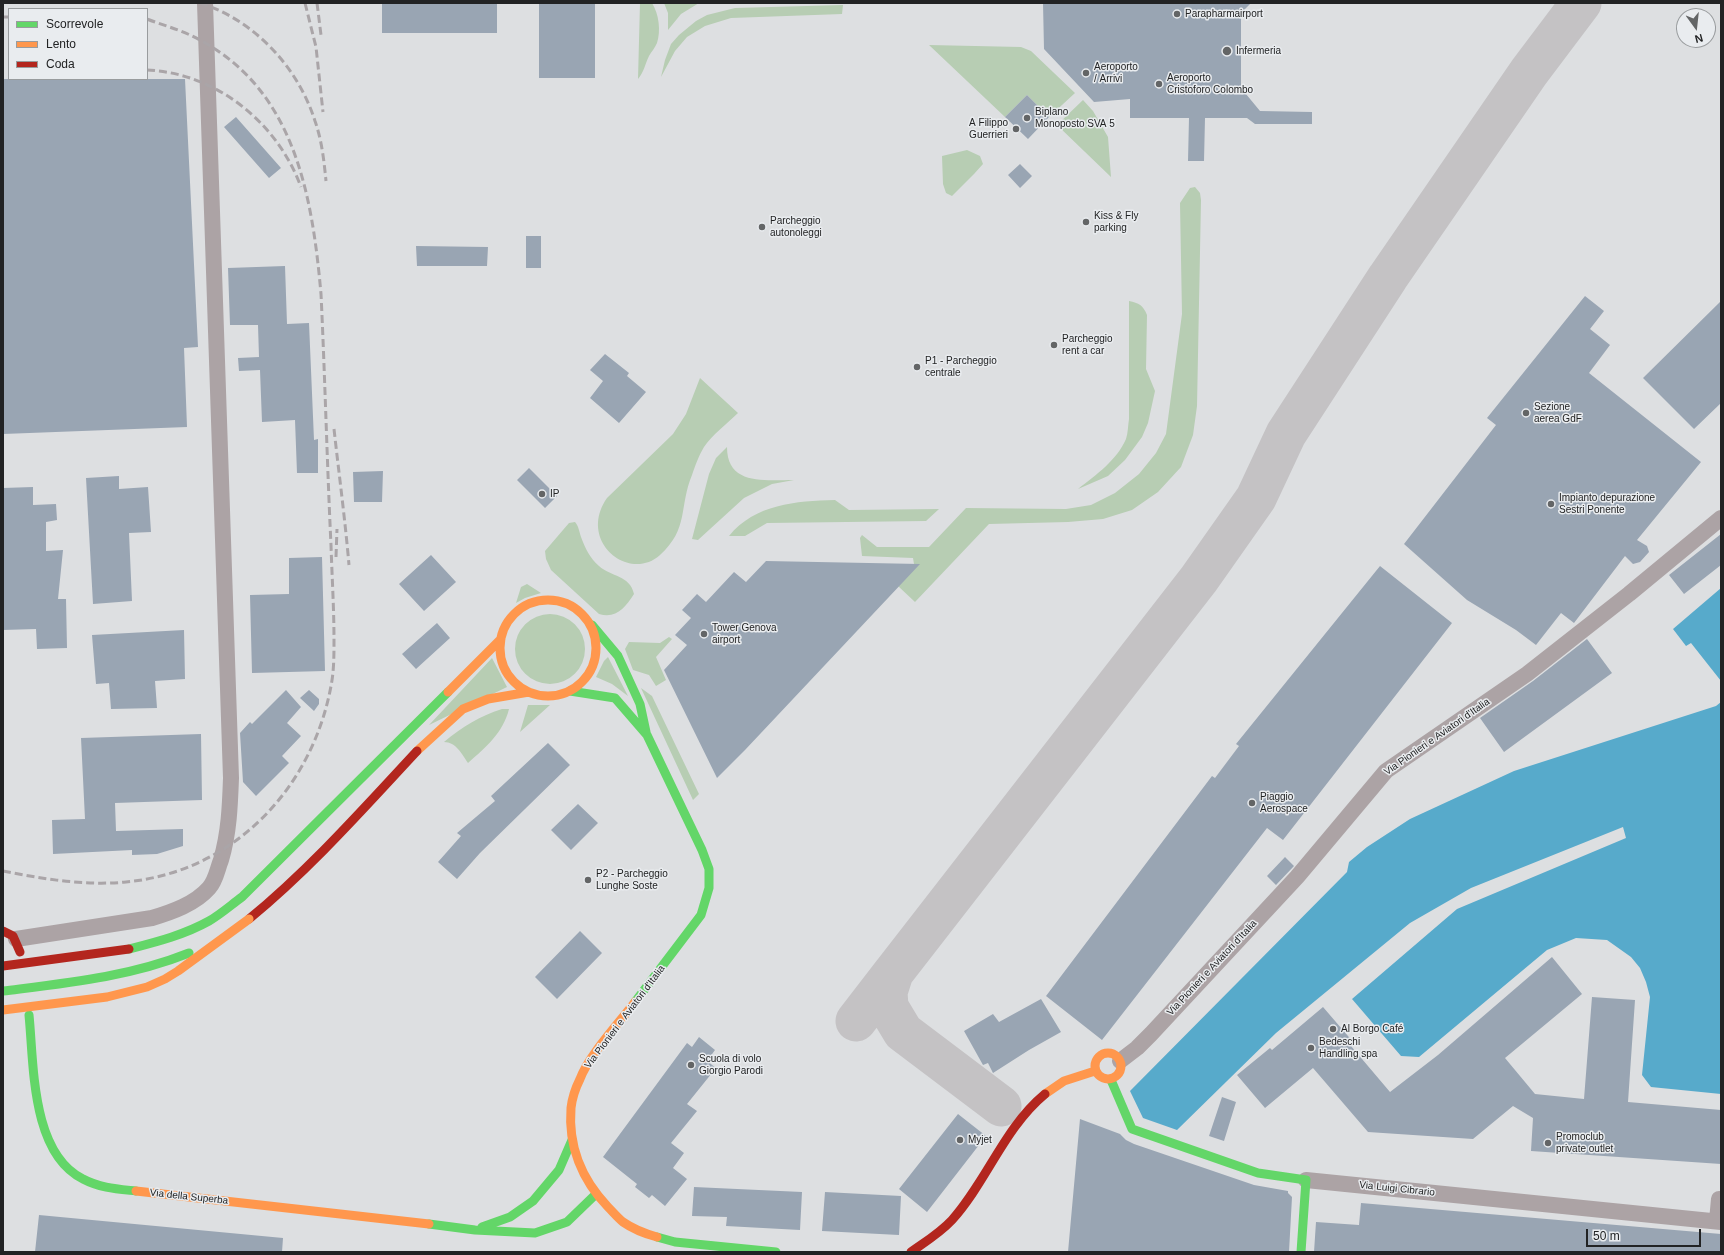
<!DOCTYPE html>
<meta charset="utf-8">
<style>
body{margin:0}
#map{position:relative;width:1724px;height:1255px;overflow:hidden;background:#dddfe1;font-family:Helvetica,sans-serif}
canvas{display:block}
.frame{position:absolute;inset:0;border:4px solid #222324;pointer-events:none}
.legend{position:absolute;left:8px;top:8px;width:140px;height:72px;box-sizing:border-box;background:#e9ecef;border:1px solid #999c9e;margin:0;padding:5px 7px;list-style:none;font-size:12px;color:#222324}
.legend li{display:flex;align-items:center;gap:8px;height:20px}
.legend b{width:20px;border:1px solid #999c9e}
.north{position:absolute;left:1676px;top:8px;width:40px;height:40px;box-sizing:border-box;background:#e9ecef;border:1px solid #999c9e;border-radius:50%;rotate:165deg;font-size:11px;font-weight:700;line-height:16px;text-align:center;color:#222324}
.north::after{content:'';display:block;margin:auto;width:14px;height:18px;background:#636566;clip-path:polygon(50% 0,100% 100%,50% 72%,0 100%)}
.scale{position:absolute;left:1586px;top:1229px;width:115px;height:18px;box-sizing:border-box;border:2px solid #222324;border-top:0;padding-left:5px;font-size:12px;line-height:14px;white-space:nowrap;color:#222324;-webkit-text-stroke:3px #e9ecef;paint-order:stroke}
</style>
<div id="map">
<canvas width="1724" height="1255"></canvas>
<div class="frame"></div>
<ul class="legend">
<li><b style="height:5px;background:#63d668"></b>Scorrevole</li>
<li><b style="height:5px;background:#ff974d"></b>Lento</li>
<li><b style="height:5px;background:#b3261e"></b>Coda</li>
</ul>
<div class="north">N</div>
<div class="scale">50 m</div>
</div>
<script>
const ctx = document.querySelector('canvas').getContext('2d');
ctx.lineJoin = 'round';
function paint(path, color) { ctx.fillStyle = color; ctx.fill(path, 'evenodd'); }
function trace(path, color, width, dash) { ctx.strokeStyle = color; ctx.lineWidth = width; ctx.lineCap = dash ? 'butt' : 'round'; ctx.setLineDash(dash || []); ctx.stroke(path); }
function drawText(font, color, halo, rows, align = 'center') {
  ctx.font = font + ' Helvetica,sans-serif'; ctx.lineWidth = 3; ctx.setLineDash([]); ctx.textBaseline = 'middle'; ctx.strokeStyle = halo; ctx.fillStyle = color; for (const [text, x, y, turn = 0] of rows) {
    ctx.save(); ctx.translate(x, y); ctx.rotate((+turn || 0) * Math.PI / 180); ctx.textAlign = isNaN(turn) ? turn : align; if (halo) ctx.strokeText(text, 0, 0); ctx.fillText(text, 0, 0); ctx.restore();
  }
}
const green = new Path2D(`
 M640,3H652C659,14 661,31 657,43C655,48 651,52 649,56C645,64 644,72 638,79Z
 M664,3H699L681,14L668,30V13Z
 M843,5L842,14L731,18L705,26L687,37L675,51L661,77L665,60L671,44L679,35L696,21L707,15L735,8Z
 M929,45L1021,47L1031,51L1075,93L1049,117L1027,95L1005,117Z
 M1083,100L1093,111L1108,137L1111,177L1057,125Z
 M967,150L980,156L983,164L974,174L952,196L946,193L943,184L942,156Z
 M1195,187L1200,193L1201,200L1197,406L1193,435L1181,467L1158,492L1132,510L1103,519L1068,522L989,524L915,602L898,586L914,564L913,558L862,556L860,538L862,535L877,547H929L966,508L1066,509L1091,505L1115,493L1139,474L1156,453L1166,434L1182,314L1180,203L1190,188Z
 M1129,301C1139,303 1143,305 1147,315L1146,369L1155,391L1148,423L1142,437L1125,460L1108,476L1078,489C1096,475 1117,460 1126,439C1128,433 1128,425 1129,419Z
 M700,378L738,413C728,423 712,435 704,447C699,455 695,466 692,475C679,506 689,529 660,555C629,583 577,541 607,498L673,434L686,414Z
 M727,447C727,486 766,480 794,480L772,484L744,498L698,540L692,539L709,474L716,458Z
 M835,500L849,510L939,509L926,521L767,523L745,536H729C755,504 796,501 835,500Z
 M575,522C579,527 579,531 581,537C585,548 590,558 599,566C611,577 630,575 634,594C625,608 616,619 599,614L551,570L546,559L545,551L569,523Z
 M527,584L541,593L525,598L516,603L521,587Z
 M515 649a35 35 0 1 1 70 0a35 35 0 1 1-70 0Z
 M669,637L672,639L656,657L666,680L656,686L649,675L633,670L625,649L629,642L660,643Z
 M608,657L628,696L612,684L596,677L604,661Z
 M492,658L507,687L429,725Z
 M641,688L652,696L699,794L693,800Z
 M528,705H550L520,732Z
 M502,709H509C503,733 486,747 468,763C462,754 456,742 444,742C462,727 480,716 502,709Z`);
const water = new Path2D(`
 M1721,588V681L1691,643L1686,646L1673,629Z
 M1721,702V1094L1651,1087L1642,1075L1650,997L1646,982L1640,968L1631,957L1607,940L1576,938L1547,950L1419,1057L1401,1056L1352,999L1457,909L1626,838L1623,827L1471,888L1410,923L1276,1033L1177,1130L1143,1118L1130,1091L1347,872L1349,862L1367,847L1410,819L1514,771L1716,706Z`);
const taxiway = new Path2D(`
 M893,973L1199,579L1256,498L1286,434L1388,277L1529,72L1581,3
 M856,1021L893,973L887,992L888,1007L903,1032L1001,1106`);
const building = new Path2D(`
 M382,3H497V33H382Z
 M539,3H595V78H539Z
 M1043,3H1251L1241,13V88L1260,111L1312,112V124H1255L1247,118H1205L1204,161H1188L1189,118H1130V99L1094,102L1044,49Z
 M3,79H185L198,347L184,348L187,427L3,434Z
 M1027,95L1049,117L1028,139L1005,117Z
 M236,117L281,168L269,178L224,127Z
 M1020,164L1032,176L1020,188L1008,175Z
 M526,236H541V268H526Z
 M416,246L488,247L487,266H417Z
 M285,266L287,324L309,323L314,440L318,439V473H297L295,420L262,422L260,370L239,371L238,358L259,357L258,325H230L228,268Z
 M1585,296L1604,311L1590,329L1610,345L1589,373L1701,462L1637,540L1647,546L1649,552L1640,562L1633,564L1625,556L1574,623L1561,613L1536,645L1516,630L1467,600L1404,544L1496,425L1487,418Z
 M1721,301V403L1694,429L1643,378Z
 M605,354L629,373L627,376L646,392L619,423L590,398L603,381L590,370Z
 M529,468L557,496L545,508L517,480Z
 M383,471L382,502H354L353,472Z
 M119,476V489L148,487L151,532L129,533L132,601L93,604L86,478Z
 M33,487V505L56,504L57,520L46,522V551L63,550L58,599H66L67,648L37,649L36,629L3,630V488Z
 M1721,534V565L1684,594L1669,575Z
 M431,555L456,582L424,611L399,584Z
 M322,557L325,671L252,673L250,595L289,594V558Z
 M766,561L920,564L745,750L717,778L664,670L687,645L675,635L691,618L682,610L697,594L706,602L734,572L746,582Z
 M1380,566L1452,623L1283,840L1267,828L1102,1040L1046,996L1212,776L1215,778L1239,746L1236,744Z
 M437,623L450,638L416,669L402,654Z
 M184,630L185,679L155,681L157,708L111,709L109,683L96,684L92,635Z
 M1587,639L1612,673L1504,752L1480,718L1533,681Z
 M286,690L301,707L287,723L301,736L282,756L289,763L256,796L243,782L240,733L250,722L252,724Z
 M309,690L319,699V704L314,711L300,698Z
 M201,734L202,800L115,803L116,831L183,829V846L157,854L132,855V850L53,854L52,820L85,819L81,738Z
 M548,743L570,765L480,853L457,879L438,862L461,836L457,833L495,801L491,796Z
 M578,804L598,823L571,850L551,830Z
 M1285,857L1294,866L1276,885L1267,876Z
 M580,931L602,953L557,999L535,977Z
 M1552,957L1582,994L1505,1058L1535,1094L1584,1099L1592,997L1635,1000L1628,1102L1721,1110V1164L1531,1151L1533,1118L1513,1106L1473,1139L1368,1132L1313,1068L1265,1108L1237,1075L1270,1048L1272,1050L1323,1007L1354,1043L1351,1046L1390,1092L1438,1055Z
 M1041,999L1061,1032L1029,1050L993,1073L988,1063L983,1065L964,1031L993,1014L999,1022Z
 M699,1037L715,1050L707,1061L716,1068L687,1104L697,1111L671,1143L684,1153L673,1168L687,1179L665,1206L652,1195L649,1198L635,1187L637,1184L603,1157L687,1043L692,1047Z
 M1222,1097L1236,1102L1224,1141L1209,1136Z
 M958,1114L986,1136L927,1212L899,1189Z
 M1080,1119L1120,1134L1126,1140L1134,1144L1254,1185L1288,1191V1193L1292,1197L1289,1252H1068Z
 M694,1187L802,1192L800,1230L726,1226L727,1217L692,1216Z
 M825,1192L901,1196L899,1235L822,1231Z
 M1361,1203L1721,1234V1252H1314L1316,1222L1359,1225Z
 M39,1215L283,1238L282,1252H35Z`);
const street = new Path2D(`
 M16,939L152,918C172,912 195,904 209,888C216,880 217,870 221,860C229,833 230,806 231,778L205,3
 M1120,1061L1137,1048L1151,1034L1297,877L1386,771L1527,674L1629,594L1721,518
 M1306,1180L1721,1222
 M1717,1221L1719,1199H1721`);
const fast = new Path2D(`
 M592,625L618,656L640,704L646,732
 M570,691L615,698L647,735L702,850L709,869V888L701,915L635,1002
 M129,949C156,942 184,935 209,921C221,914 231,905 242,897L448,692
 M29,1015C34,1065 31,1153 83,1179C100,1188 118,1189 136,1191
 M1111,1080L1132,1129L1258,1173L1306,1180L1301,1252
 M429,1224L475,1230L535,1233L567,1222L596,1194
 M482,1227L510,1217L533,1201L559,1170L572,1140
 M657,1237L675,1242L776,1252`);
const slow = new Path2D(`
 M500 648a48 48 0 1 1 96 0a48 48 0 1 1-96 0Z
 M448,692L501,639
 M417,751L463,709L488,699L529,692
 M635,1002C619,1023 589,1055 580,1079C576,1087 572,1099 571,1108C568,1146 582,1180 608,1207C613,1212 618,1218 623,1222C633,1229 646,1234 657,1237
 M1095 1066a13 13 0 1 1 26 0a13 13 0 1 1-26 0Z
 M1045,1094L1064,1081L1095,1071
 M136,1191L429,1224`);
const jam = new Path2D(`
 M249,919C310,869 363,809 417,751
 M3,931L13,936L20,952
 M911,1252C925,1242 940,1233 952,1220C987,1181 1004,1128 1045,1094`);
const rail = new Path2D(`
 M200,3C254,20 298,67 315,121C322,141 324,161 326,181
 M305,3L316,47L323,112
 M317,3L321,35
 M3,17H9
 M147,70C216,73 277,122 301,187
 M334,429C339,474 345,519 349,565
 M336,557L337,529
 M3,871C43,879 85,886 126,882C233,872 312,789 331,686C334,671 334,655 334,640C334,609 332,577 331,545C327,462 325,378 321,294C312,193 294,85 192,36C178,29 162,25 147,19`);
const fastBridge = new Path2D(`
 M3,991C67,983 129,977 189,953`);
const slowBridge = new Path2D(`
 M3,1010L107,997L147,987L165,979L178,971L249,919`);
const jamBridge = new Path2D(`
 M3,966L129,949`);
const markers = [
 [1177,14,4,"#636566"],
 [1227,51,5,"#636566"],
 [1086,73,4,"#636566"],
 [1159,84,4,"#636566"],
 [1027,118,4,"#636566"],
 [1016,129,4,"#636566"],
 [1086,222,4,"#636566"],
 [762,227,4,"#636566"],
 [1054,345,4,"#636566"],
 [917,367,4,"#636566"],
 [1526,413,4,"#636566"],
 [542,494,4,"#636566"],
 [1551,504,4,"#636566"],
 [704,634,4,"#636566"],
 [1252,803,4,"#636566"],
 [588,880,4,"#636566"],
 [1333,1029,4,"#636566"],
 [1311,1048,4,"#636566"],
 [691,1065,4,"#636566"],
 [960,1140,4,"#636566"],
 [1548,1143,4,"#636566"]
];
const poiNames = [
 ["Parapharmairport",1185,14],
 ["Infermeria",1236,51],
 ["Aeroporto",1094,67],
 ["/ Arrivi",1094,79],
 ["Aeroporto",1167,78],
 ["Cristoforo Colombo",1167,90],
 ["Biplano",1035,112],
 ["Monoposto SVA 5",1035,124],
 ["A Filippo",1008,123,"right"],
 ["Guerrieri",1008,135,"right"],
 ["Kiss & Fly",1094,216],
 ["parking",1094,228],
 ["Parcheggio",770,221],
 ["autonoleggi",770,233],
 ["Parcheggio",1062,339],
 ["rent a car",1062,351],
 ["P1 - Parcheggio",925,361],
 ["centrale",925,373],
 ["Sezione",1534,407],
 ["aerea GdF",1534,419],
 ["IP",550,494],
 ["Impianto depurazione",1559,498],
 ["Sestri Ponente",1559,510],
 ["Tower Genova",712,628],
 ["airport",712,640],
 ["Piaggio",1260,797],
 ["Aerospace",1260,809],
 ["P2 - Parcheggio",596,874],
 ["Lunghe Soste",596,886],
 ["Al Borgo Café",1341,1029],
 ["Bedeschi",1319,1042],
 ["Handling spa",1319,1054],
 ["Scuola di volo",699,1059],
 ["Giorgio Parodi",699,1071],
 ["Promoclub",1556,1137],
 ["private outlet",1556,1149],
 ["Myjet",968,1140]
];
const streetNames = [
 ["Via Pionieri e Aviatori d'Italia",1437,737,-35],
 ["Via Pionieri e Aviatori d'Italia",1212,968,-47],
 ["Via Pionieri e Aviatori d'Italia",625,1017,-53],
 ["Via Luigi Cibrario",1397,1189,6],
 ["Via della Superba",189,1197,6]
];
paint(green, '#b7cdb3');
paint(water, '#57aacb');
trace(taxiway, '#c4c2c4', 41);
paint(building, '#99a5b3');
trace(street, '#aca3a5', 16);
trace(fast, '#63d668', 9);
trace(slow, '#ff974d', 9);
trace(jam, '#b3261e', 9);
trace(rail, '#aaa5a8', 3, [8, 4]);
trace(fastBridge, '#63d668', 9);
trace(slowBridge, '#ff974d', 9);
trace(jamBridge, '#b3261e', 9);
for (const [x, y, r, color] of markers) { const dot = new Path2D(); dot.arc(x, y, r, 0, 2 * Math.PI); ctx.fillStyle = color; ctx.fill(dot); trace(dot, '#e9ecef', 1.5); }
drawText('10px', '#222324', '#e9ecef', poiNames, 'left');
drawText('10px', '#222324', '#e9ecef', streetNames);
</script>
